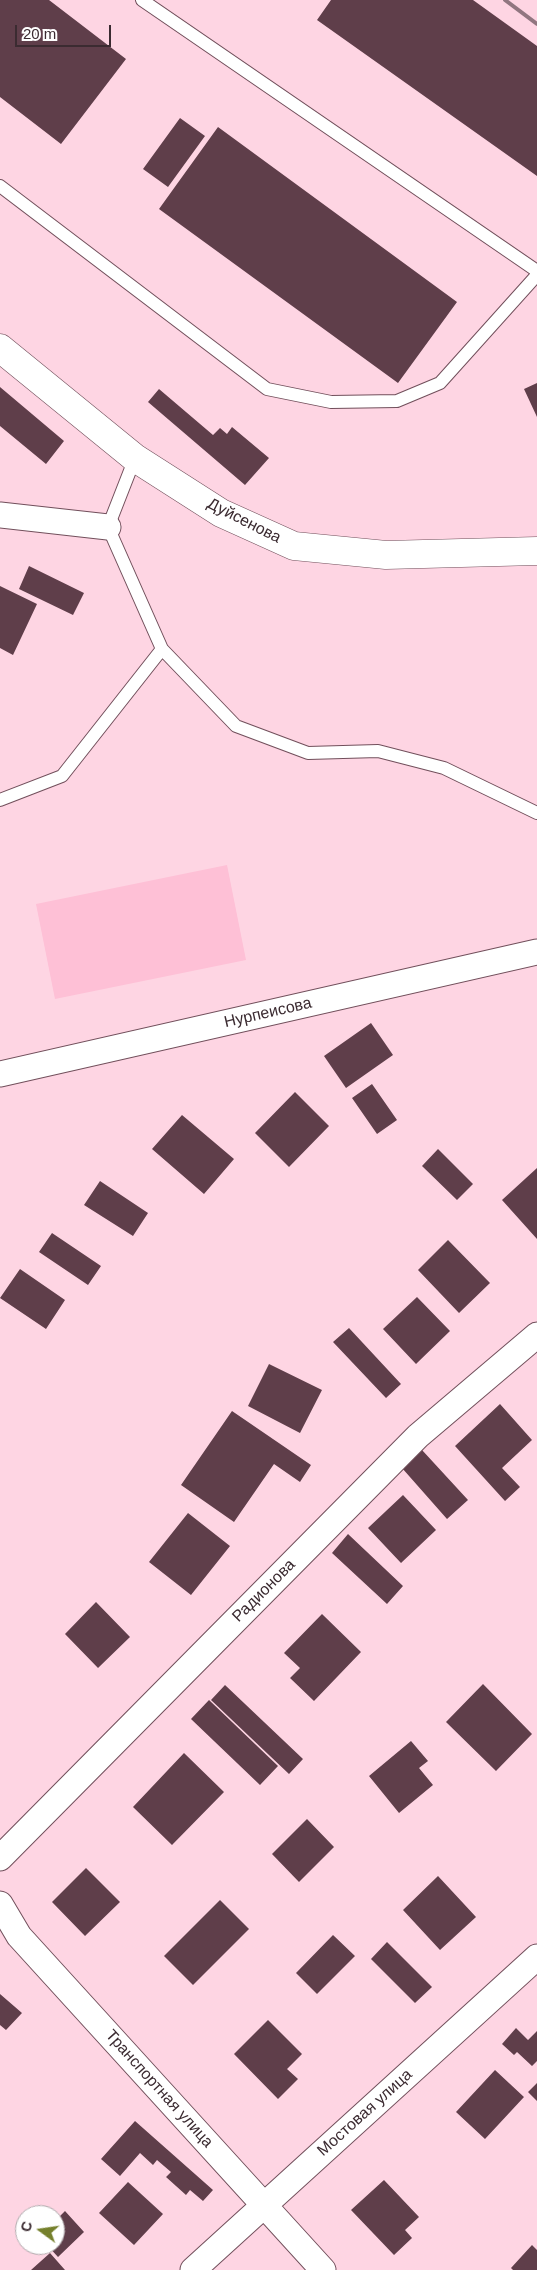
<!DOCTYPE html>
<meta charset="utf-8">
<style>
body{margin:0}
#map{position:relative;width:537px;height:2270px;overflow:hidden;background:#fed5e3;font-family:Helvetica,sans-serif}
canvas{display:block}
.north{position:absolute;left:15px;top:2205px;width:50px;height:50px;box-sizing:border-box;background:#fff;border:1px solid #b1aaad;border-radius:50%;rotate:284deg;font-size:14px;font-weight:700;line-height:20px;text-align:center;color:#3b2b31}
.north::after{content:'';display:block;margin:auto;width:18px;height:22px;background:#75802c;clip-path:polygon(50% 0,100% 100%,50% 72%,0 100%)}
.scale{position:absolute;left:15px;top:25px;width:96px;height:22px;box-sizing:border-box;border:2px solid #3b2b31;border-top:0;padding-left:6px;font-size:15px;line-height:18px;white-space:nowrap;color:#3b2b31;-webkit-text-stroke:4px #fff;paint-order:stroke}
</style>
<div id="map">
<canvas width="537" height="2270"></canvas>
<div class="north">С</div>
<div class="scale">20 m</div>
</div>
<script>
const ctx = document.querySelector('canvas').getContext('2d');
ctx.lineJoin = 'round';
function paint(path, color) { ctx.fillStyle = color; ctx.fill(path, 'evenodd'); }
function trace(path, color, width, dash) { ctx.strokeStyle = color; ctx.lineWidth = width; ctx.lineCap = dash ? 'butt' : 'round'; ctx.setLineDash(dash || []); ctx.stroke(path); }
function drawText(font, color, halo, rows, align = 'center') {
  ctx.font = font + ' Helvetica,sans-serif'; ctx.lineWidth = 5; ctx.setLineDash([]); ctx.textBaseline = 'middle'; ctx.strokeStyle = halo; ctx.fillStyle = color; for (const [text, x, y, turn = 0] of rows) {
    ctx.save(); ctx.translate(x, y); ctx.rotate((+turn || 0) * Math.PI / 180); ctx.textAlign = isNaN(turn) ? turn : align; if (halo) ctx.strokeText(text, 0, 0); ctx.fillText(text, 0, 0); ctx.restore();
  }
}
const green = new Path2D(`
 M227,865L246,960L55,999L36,904Z`);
const building = new Path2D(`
 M0,0H49L126,59L61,144L0,97Z
 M331,0H473L537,46V176L317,20Z
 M180,118L205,136L168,187L143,169Z
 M218,127L457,302L398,383L159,209Z
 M537,383V417L524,389Z
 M0,387L64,441L46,464L0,426Z
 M159,389L213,435L220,428L227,434L232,427L269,458L245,485L148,402Z
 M29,566L84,593L73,615L19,589Z
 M0,586L37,604L13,655L0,648Z
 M371,1023L393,1055L346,1088L324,1056Z
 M372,1084L397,1120L377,1134L352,1098Z
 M295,1092L329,1126L289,1167L255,1133Z
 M182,1115L234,1159L204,1194L152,1149Z
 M438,1149L473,1184L457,1200L422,1166Z
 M537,1168V1239L502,1200Z
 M100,1181L148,1213L133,1236L84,1205Z
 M52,1233L101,1266L88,1285L39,1252Z
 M448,1240L490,1283L459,1313L418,1270Z
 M20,1269L65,1300L46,1329L0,1298Z
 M417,1297L450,1331L416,1364L383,1329Z
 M349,1328L401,1384L386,1398L333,1342Z
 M269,1364L322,1390L300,1433L248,1406Z
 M500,1404L532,1440L502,1468L520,1487L505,1501L455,1446Z
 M232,1411L311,1465L300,1482L274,1464L234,1522L181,1485Z
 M422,1450L468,1500L447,1519L402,1468Z
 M403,1495L436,1530L401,1563L368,1528Z
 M188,1513L230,1546L191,1595L149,1562Z
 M348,1534L403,1586L387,1604L332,1553Z
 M96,1602L130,1637L98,1668L65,1634Z
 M322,1614L361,1652L314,1701L290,1678L300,1668L284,1653Z
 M483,1684L532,1734L496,1771L446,1722Z
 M225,1685L303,1759L289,1774L211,1700Z
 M209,1700L278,1766L260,1785L191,1719Z
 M411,1741L428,1761L419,1768L433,1785L399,1813L369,1776Z
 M184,1753L224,1792L172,1845L133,1807Z
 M307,1819L334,1847L299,1882L272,1854Z
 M86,1868L120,1902L85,1936L52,1902Z
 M438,1876L476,1917L440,1950L403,1910Z
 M220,1900L249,1929L193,1985L164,1956Z
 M333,1935L355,1956L317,1994L296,1973Z
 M387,1942L432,1987L415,2003L371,1959Z
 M0,1994L22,2013L6,2030L0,2025Z
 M268,2020L302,2054L287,2069L298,2079L278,2099L234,2054Z
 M516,2028L528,2040L537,2031V2061L532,2066L517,2052L514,2055L502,2044Z
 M495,2070L524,2097L485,2139L456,2112Z
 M537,2083V2101L528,2092Z
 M135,2121L213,2190L203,2201L190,2190L186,2195L166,2177L171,2172L157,2160L153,2165L140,2153L120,2176L101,2159Z
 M384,2180L419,2217L405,2230L412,2238L394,2255L351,2210Z
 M128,2182L163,2214L134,2245L99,2213Z
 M65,2211L84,2232L58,2257L47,2245H55V2221Z
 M532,2245L537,2250V2270H513L511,2268Z
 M50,2253L65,2270H31Z`);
const service = new Path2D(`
 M142,0L537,271
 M0,186L267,389L331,402L397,401L440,383L537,275
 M162,649L236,726L308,753L378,751L444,768L537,813
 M0,800L62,776L162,649L108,527L135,458`);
const minor = new Path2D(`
 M0,515L108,527
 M0,1074L537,952
 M0,1858L418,1436L537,1335
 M0,1904L19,1936L323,2270
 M193,2270L537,1957`);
const secondary = new Path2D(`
 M0,348L135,458L221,513L294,546L386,555L537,551`);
const rail = new Path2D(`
 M505,0L537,24`);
const streetNames = [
 ["Дуйсенова",244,521,27],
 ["Нурпеисова",268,1013,-13],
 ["Радионова",264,1591,-45],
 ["Транспортная улица",159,2089,48],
 ["Мостовая улица",365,2113,-42]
];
paint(green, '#fec0d6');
paint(building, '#5f3e4a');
trace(service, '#714f5b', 14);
trace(minor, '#714f5b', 27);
trace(secondary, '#714f5b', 29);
trace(service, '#fff', 12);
trace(minor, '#fff', 25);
trace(secondary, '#fff', 28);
trace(rail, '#917680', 4);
drawText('16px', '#3b2b31', '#fff', streetNames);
</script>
